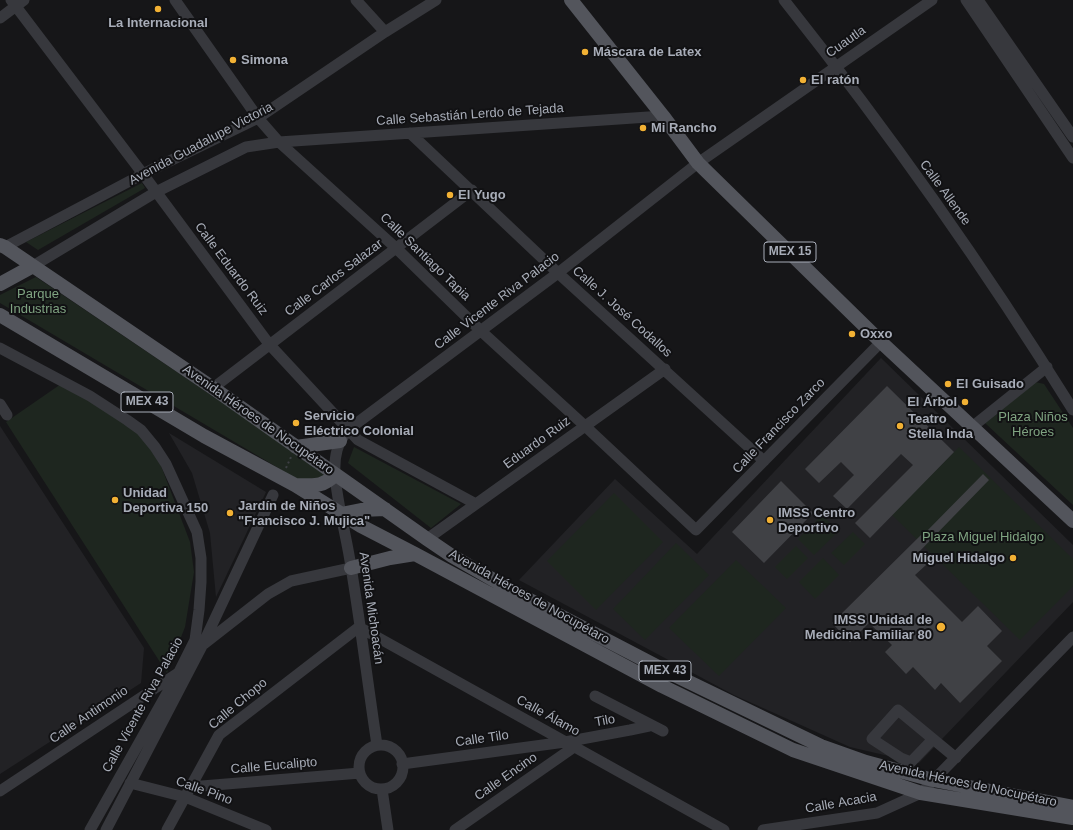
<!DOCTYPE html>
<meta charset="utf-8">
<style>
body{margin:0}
canvas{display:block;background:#161618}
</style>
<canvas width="1073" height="830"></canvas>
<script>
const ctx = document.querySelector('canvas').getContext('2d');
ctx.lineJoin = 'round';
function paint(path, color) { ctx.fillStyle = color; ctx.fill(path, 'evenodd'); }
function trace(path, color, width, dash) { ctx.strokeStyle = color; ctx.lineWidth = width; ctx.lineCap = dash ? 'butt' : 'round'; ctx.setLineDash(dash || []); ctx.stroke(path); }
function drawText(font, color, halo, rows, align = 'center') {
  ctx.font = font + ' Arial,sans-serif'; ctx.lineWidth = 4; ctx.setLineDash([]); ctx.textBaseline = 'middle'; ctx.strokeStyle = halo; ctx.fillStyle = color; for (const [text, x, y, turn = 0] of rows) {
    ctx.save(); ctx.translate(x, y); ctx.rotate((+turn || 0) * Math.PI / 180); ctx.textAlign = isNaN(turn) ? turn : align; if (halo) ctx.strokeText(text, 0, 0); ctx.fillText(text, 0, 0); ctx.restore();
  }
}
const built = new Path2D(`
 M881,358L1073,545V602L919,763L850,747L734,695L519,580L615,479L697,554Z
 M0,426L144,648L141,683L0,774Z
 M169,433L266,492L216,597L210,533L192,473Z`);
const green = new Path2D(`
 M142,183L145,188L38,250L26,242Z
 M36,277L328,474L326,479H297L0,303V295Z
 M1035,382L1044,384L1073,428V505L985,423Z
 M61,384L138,431L158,458L190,542L194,572L185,627L167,673L6,422Z
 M354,447L461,504L431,528L348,463Z
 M959,447L1073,559V586L1020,640L892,515Z
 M614,493L663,542L596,610L547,561Z
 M822,515L839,531L814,555L798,539Z
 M853,532L865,544L844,565L831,553Z
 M676,543L709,575L645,640L613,609Z
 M796,546L808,558L787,579L775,567Z
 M823,558L839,575L815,599L799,582Z
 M736,560L786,608L719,676L669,628Z`);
const building = new Path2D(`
 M887,386L954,452L870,538L855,523L913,465L901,454L847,509L833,496L854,475L841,462L819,483L805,469Z
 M983,474L989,480L916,555L926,565L915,575L962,622L978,606L1002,631L987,646L1002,661L960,703L941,683L935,690L913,667L906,674L885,652L892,645L869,623L850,642L832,623L922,534L923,535Z
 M781,481L813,513L764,563L732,532Z`);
const path = new Path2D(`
 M286,468L291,457`);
const minor = new Path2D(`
 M11,0L143,174L269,344L358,440L476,504
 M175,0L258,118L279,142L396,248L481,331L585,426L696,530L881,342
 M356,0L385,32
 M784,0C888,131 985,268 1073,410
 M966,0L1073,158
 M978,0L1073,137
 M0,18L24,0
 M410,133L558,273L764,461
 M5,247L143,174L258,118L385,32L436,0
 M33,266L156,192L246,147L279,142L663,116
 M0,348L90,396L127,420L141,430L155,447L166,464L197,532L201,558V582L199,610L195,640L179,672L90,830
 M213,388L472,190
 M0,404L7,415
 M972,427L1047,367
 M427,539L665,369
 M204,644L268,594L291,581L351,568
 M595,696L663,731
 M933,739L911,762L901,758L872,739L898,710L956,758
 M377,745C368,686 361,627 351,567C347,538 337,504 335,474C334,456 337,443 349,429L558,273L698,163L932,0
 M359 767a22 22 0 1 1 44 0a22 22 0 1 1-44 0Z
 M402,764L565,742L630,730L649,726
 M130,783L185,797L266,830
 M190,787L360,773
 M382,789L388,830
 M0,791L178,673
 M106,830L202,646L273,495
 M167,830L219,735L359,627L724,830
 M455,830L574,747
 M763,830L877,813L921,793L1073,637`);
const major = new Path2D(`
 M571,0L663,116L698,163L881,342L1073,521
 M0,245L5,247L213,388L427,539L452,556L518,594L660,668L821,746L866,762L933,780L1073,807
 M0,284L33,266
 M0,315L204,436L295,485L361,526L415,554L662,686L793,750L921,793L1073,818
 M296,447L340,441
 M296,485C314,485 321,488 335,475
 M341,514L361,510L385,509
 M351,568L390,558L415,554`);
const markers = [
 [158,9,4,"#f2b134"],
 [585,52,4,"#f2b134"],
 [233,60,4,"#f2b134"],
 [803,80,4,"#f2b134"],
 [643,128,4,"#f2b134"],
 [450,195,4,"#f2b134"],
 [852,334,4,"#f2b134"],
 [948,384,4,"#f2b134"],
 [965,402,4,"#f2b134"],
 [296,423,4,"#f2b134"],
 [900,426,4,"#f2b134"],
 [115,500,4,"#f2b134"],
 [230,513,4,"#f2b134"],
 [770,520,4,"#f2b134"],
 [1013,558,4,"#f2b134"],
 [941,627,5,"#f2b134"]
];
const shields = [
 [790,252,52],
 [147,402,52],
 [665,671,52]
];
const shieldNames = [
 ["MEX 15",790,252],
 ["MEX 43",147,402],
 ["MEX 43",665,671]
];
const poiNames = [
 ["La Internacional",158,23,"center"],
 ["Máscara de Latex",593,52],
 ["Simona",241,60],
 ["El ratón",811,80],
 ["Mi Rancho",651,128],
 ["El Yugo",458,195],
 ["Oxxo",860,334],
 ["El Guisado",956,384],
 ["El Árbol",957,402,"right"],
 ["Servicio",304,416],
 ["Eléctrico Colonial",304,431],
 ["Teatro",908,419],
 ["Stella Inda",908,434],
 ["Unidad",123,493],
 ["Deportiva 150",123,508],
 ["Jardín de Niños",238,506],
 ["\"Francisco J. Mujica\"",238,521],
 ["IMSS Centro",778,513],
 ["Deportivo",778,528],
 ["Miguel Hidalgo",1005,558,"right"],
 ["IMSS Unidad de",932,620,"right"],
 ["Medicina Familiar 80",932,635,"right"]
];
const streetNames = [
 ["Cuautla",846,42,-35],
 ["Calle Sebastián Lerdo de Tejada",470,115,-4],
 ["Avenida Guadalupe Victoria",201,144,-28],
 ["Calle Allende",945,193,54],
 ["Calle Santiago Tapia",425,257,44],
 ["Calle Eduardo Ruiz",231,269,53],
 ["Calle Carlos Salazar",334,278,-37],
 ["Calle Vicente Riva Palacio",497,301,-37],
 ["Calle J. José Codallos",622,312,42],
 ["Avenida Héroes de Nocupétaro",258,420,35],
 ["Calle Francisco Zarco",779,426,-46],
 ["Eduardo Ruiz",537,443,-36],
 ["Avenida Héroes de Nocupétaro",529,597,29],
 ["Avenida Michoacán",371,608,82],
 ["Calle Chopo",238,704,-40],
 ["Calle Vicente Riva Palacio",143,705,-61],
 ["Calle Antimonio",89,715,-34],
 ["Calle Álamo",548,716,29],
 ["Tilo",605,721,-10],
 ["Calle Tilo",482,739,-8],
 ["Calle Eucalipto",274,766,-5],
 ["Calle Encino",506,777,-35],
 ["Avenida Héroes de Nocupétaro",968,784,12],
 ["Calle Pino",204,791,20],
 ["Calle Acacia",841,803,-10]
];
const parkNames = [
 ["Parque",38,294],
 ["Industrias",38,309],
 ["Plaza Niños",1033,417],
 ["Héroes",1033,432],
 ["Plaza Miguel Hidalgo",983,537]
];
paint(built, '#222225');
paint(green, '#1e261f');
paint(building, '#404145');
trace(path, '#3d3f44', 2, [2, 3]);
trace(minor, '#37383d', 11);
trace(major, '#53555c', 14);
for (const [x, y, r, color] of markers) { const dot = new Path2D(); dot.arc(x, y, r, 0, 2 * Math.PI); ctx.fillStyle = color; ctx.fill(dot); trace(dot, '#111113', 1.5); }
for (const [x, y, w] of shields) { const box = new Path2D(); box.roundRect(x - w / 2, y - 10, w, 20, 3); ctx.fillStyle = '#111113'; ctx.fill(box); trace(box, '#a8adb8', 1); }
drawText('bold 12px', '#a8adb8', null, shieldNames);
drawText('bold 13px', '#a8adb8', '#111113', poiNames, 'left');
drawText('13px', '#a8adb8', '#111113', streetNames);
drawText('13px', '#7fa381', '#111113', parkNames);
</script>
